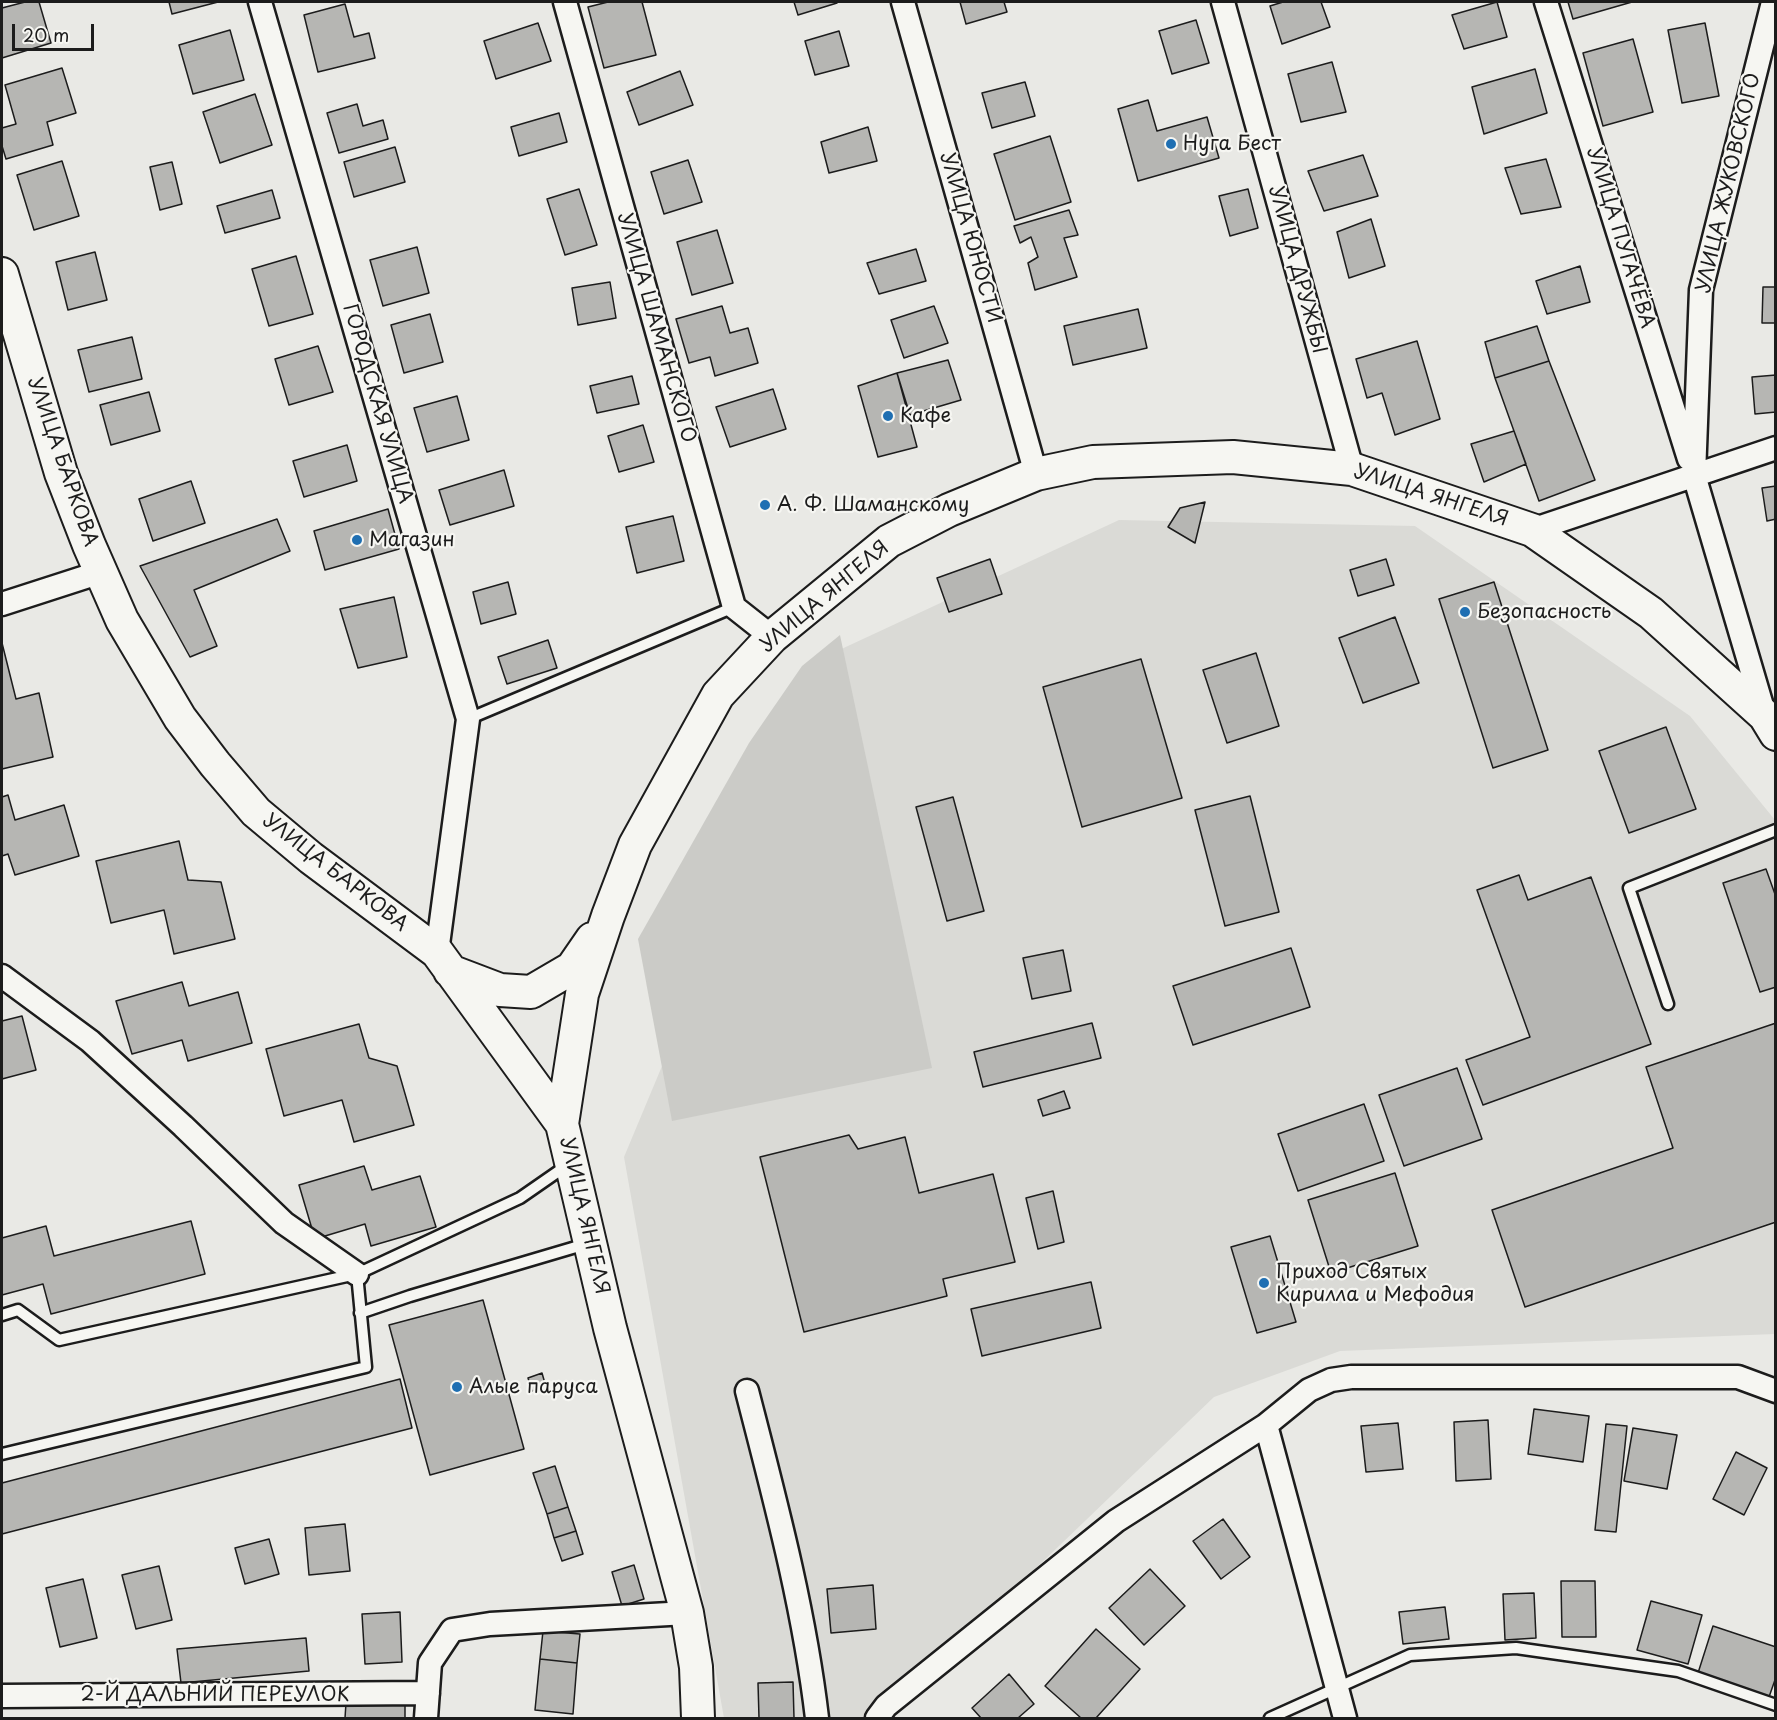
<!DOCTYPE html>
<meta charset="utf-8">
<style>
body{margin:0}
#map{position:relative;width:1777px;height:1720px;overflow:hidden;background:#e9e9e5;font-family:"Playpen Sans",sans-serif}
canvas{display:block}
.frame{position:absolute;inset:0;border:3px solid #1c1c1c;pointer-events:none}
.scale{position:absolute;left:12px;top:24px;width:82px;height:27px;box-sizing:border-box;border:3px solid #1c1c1c;border-top:0;padding-left:8px;font-size:18px;line-height:21px;white-space:nowrap;color:#1c1c1c;-webkit-text-stroke:4px #f6f6f2;paint-order:stroke}
</style>
<div id="map">
<canvas width="1777" height="1720"></canvas>
<div class="frame"></div>
<div class="scale">20 m</div>
</div>
<script>
const ctx = document.querySelector('canvas').getContext('2d');
ctx.lineJoin = 'round';
function paint(path, color) { ctx.fillStyle = color; ctx.fill(path, 'evenodd'); }
function trace(path, color, width, dash) { ctx.strokeStyle = color; ctx.lineWidth = width; ctx.lineCap = dash ? 'butt' : 'round'; ctx.setLineDash(dash || []); ctx.stroke(path); }
function drawText(font, color, halo, rows, align = 'center') {
  ctx.font = font + ' "Playpen Sans",sans-serif'; ctx.lineWidth = 4.5; ctx.setLineDash([]); ctx.textBaseline = 'middle'; ctx.strokeStyle = halo; ctx.fillStyle = color; for (const [text, x, y, turn = 0] of rows) {
    ctx.save(); ctx.translate(x, y); ctx.rotate((+turn || 0) * Math.PI / 180); ctx.textAlign = isNaN(turn) ? turn : align; if (halo) ctx.strokeText(text, 0, 0); ctx.fillText(text, 0, 0); ctx.restore();
  }
}
const built = new Path2D(`
 M1119,520L1415,526L1690,716L1775,820V1334L1340,1351L1214,1397L880,1718H724L624,1157L835,652Z`);
const green = new Path2D(`
 M840,635L932,1068L672,1121L638,939L749,743L802,666Z`);
const building = new Path2D(`
 M25,2H39L51,43L2,58V8Z
 M169,2H218L172,14Z
 M608,2H642L656,55L604,68L588,7Z
 M794,2H836L837,3L798,15Z
 M960,2H1004L1007,12L966,24Z
 M1283,2H1321L1330,27L1282,44L1270,6Z
 M1497,2L1507,37L1464,49L1452,15Z
 M1568,2H1632L1573,19Z
 M345,4L354,37L369,33L375,58L318,72L304,15Z
 M1196,20L1209,63L1172,74L1159,31Z
 M538,23L551,61L496,79L484,41Z
 M1705,23L1719,96L1682,103L1668,30Z
 M230,30L244,80L193,94L179,45Z
 M839,31L849,66L815,75L805,41Z
 M1633,39L1653,112L1603,126L1583,53Z
 M1332,62L1346,112L1301,122L1288,74Z
 M62,68L76,113L47,122L53,145L6,159L2,146V128L16,124L5,85Z
 M1535,69L1547,113L1484,134L1472,87Z
 M680,71L693,105L639,125L627,92Z
 M1025,82L1035,116L992,128L982,93Z
 M255,94L272,145L220,163L203,112Z
 M1148,100L1157,131L1207,117L1219,158L1138,181L1118,109Z
 M357,104L363,126L383,120L388,139L339,153L327,113Z
 M559,113L567,142L519,156L511,127Z
 M868,127L877,161L829,173L821,142Z
 M1050,136L1071,202L1015,220L994,154Z
 M395,147L405,182L354,197L344,162Z
 M1363,155L1378,196L1324,211L1308,171Z
 M1546,159L1561,207L1521,214L1505,168Z
 M688,160L702,202L664,214L651,172Z
 M62,161L79,216L34,230L17,175Z
 M172,162L182,204L160,210L150,167Z
 M579,189L597,245L565,255L547,199Z
 M1248,189L1258,228L1230,236L1219,196Z
 M272,190L280,218L225,233L217,206Z
 M1069,210L1078,235L1064,238L1077,277L1035,290L1028,263L1038,257L1031,237L1020,243L1014,226Z
 M1371,219L1385,266L1349,278L1337,232Z
 M717,230L733,283L692,295L677,242Z
 M417,247L429,293L383,306L370,260Z
 M916,249L926,281L879,294L867,263Z
 M95,252L107,300L68,310L56,262Z
 M296,256L313,314L269,326L252,269Z
 M1580,266L1590,302L1547,314L1536,281Z
 M610,282L616,318L578,325L572,288Z
 M1763,287H1776V323H1762Z
 M722,306L730,333L748,328L758,363L715,376L710,357L689,363L676,319Z
 M934,306L948,343L904,358L891,320Z
 M1138,309L1147,348L1073,365L1064,326Z
 M430,314L443,362L404,373L391,325Z
 M1537,326L1549,361L1495,378L1485,342Z
 M132,337L142,379L89,392L78,350Z
 M1417,341L1440,419L1395,435L1382,393L1367,398L1356,359Z
 M318,346L333,392L289,405L275,359Z
 M948,360L961,400L910,415L897,373Z
 M1549,361L1595,480L1539,501L1495,378Z
 M897,373L917,447L878,457L858,386Z
 M1776,375V412L1755,414L1752,377Z
 M632,376L639,404L597,413L590,386Z
 M773,389L786,429L730,447L716,407Z
 M149,392L160,431L111,445L100,405Z
 M457,396L469,440L427,452L414,408Z
 M643,425L654,462L619,472L608,436Z
 M1514,431L1526,464L1484,482L1471,444Z
 M347,445L357,481L304,497L293,461Z
 M504,470L514,506L450,525L439,490Z
 M191,481L205,523L153,541L139,499Z
 M1776,486V519L1767,521L1762,488Z
 M1205,502L1195,543L1168,527L1180,508Z
 M388,509L399,549L325,570L314,531Z
 M673,516L684,561L637,573L626,527Z
 M277,519L290,551L194,590L217,646L190,657L140,566Z
 M990,559L1002,594L949,612L937,578Z
 M1386,559L1394,585L1358,596L1350,570Z
 M508,582L516,614L481,624L473,592Z
 M1494,582L1548,750L1493,768L1439,599Z
 M394,597L407,657L358,668L340,609Z
 M1395,617L1419,683L1363,703L1339,638Z
 M548,640L557,668L507,684L498,657Z
 M2,643L16,699L39,693L53,757L2,769Z
 M1256,653L1279,726L1227,743L1203,670Z
 M1141,659L1182,798L1082,827L1043,687Z
 M1666,727L1696,809L1629,833L1599,751Z
 M8,795L15,820L64,805L79,856L15,875L8,854L2,856V797Z
 M1250,796L1279,912L1225,926L1195,810Z
 M953,797L984,911L947,921L916,807Z
 M179,841L188,880L221,882L235,939L174,954L164,910L111,923L96,861Z
 M1766,869L1776,897V987L1760,992L1723,883Z
 M1519,875L1528,900L1591,877L1651,1044L1483,1105L1466,1060L1530,1037L1477,890Z
 M1291,948L1310,1007L1193,1045L1173,986Z
 M1063,950L1071,991L1032,999L1023,958Z
 M182,982L189,1006L238,992L252,1043L188,1061L182,1040L132,1054L116,1001Z
 M22,1016L36,1070L2,1079V1021Z
 M1092,1023L1101,1058L983,1087L974,1052Z
 M1776,1023V1222L1525,1307L1492,1210L1673,1148L1646,1067Z
 M359,1024L369,1058L397,1066L414,1125L354,1142L342,1100L284,1116L266,1049Z
 M1457,1068L1482,1139L1404,1166L1379,1095Z
 M1064,1091L1070,1108L1043,1116L1038,1100Z
 M1364,1104L1384,1161L1298,1191L1278,1134Z
 M849,1135L858,1149L905,1137L919,1193L993,1174L1015,1262L943,1279L947,1296L804,1332L760,1157Z
 M364,1166L372,1190L420,1176L436,1227L371,1246L365,1224L315,1239L299,1185Z
 M1395,1173L1418,1246L1331,1273L1308,1200Z
 M1053,1191L1064,1242L1038,1249L1026,1198Z
 M191,1221L205,1274L51,1314L43,1284L2,1295V1238L46,1226L54,1256Z
 M1270,1236L1296,1322L1257,1333L1231,1247Z
 M1091,1282L1101,1328L982,1356L971,1309Z
 M483,1300L524,1449L430,1475L389,1325Z
 M542,1373L546,1387L532,1391L528,1378Z
 M400,1379L412,1428L2,1534V1483Z
 M1534,1409L1589,1416L1583,1462L1528,1454Z
 M1488,1420L1491,1479L1456,1481L1454,1422Z
 M1398,1423L1403,1469L1366,1472L1361,1426Z
 M1606,1424L1627,1426L1616,1532L1595,1530Z
 M1633,1428L1677,1435L1667,1489L1624,1481Z
 M1736,1452L1767,1468L1744,1515L1713,1499Z
 M555,1466L568,1507L547,1514L533,1473Z
 M568,1507L576,1531L554,1538L547,1514Z
 M1223,1519L1250,1557L1221,1579L1193,1541Z
 M345,1524L350,1571L309,1575L305,1528Z
 M576,1531L583,1554L562,1561L554,1538Z
 M269,1539L279,1574L245,1584L235,1548Z
 M634,1565L644,1599L622,1606L612,1572Z
 M159,1566L172,1620L136,1629L122,1575Z
 M1150,1569L1185,1606L1144,1645L1109,1608Z
 M83,1579L97,1638L60,1647L46,1588Z
 M1561,1581H1595L1596,1637H1562Z
 M873,1585L876,1629L831,1633L827,1589Z
 M1534,1593L1536,1638L1505,1640L1503,1594Z
 M1651,1601L1702,1615L1688,1664L1637,1650Z
 M1445,1607L1449,1639L1403,1644L1399,1612Z
 M400,1612L402,1662L365,1664L362,1614Z
 M1713,1626L1776,1647V1677L1769,1697L1698,1673Z
 M1096,1629L1140,1669L1096,1718H1081L1045,1686Z
 M543,1631L580,1634L577,1663L540,1659Z
 M306,1638L309,1671L181,1683L177,1649Z
 M540,1659L577,1663L573,1714L535,1710Z
 M1009,1674L1034,1704L1018,1718H981L972,1708Z
 M793,1682L794,1718H759L758,1683Z
 M346,1703L405,1704V1718H345Z`);
const lane = new Path2D(`
 M468,719L734,607
 M1668,1004L1629,888L1776,830
 M360,1313L410,1296L586,1244
 M2,1315L18,1310L59,1340L356,1274
 M2,1454L366,1367L357,1274L520,1198L569,1164
 M1270,1718L1410,1655L1516,1648L1678,1671L1776,1705`);
const street = new Path2D(`
 M260,2L468,719L437,952
 M565,2L734,607L772,637
 M903,2L1036,474
 M1223,2L1352,469
 M1546,2L1689,459
 M1532,530L1776,448
 M2,604L101,572
 M1765,716L1694,475L1701,290L1773,2
 M2,976L90,1041L183,1126L284,1223L357,1274
 M747,1391C775,1500 804,1607 817,1718
 M1266,1425L1345,1718
 M2,1696L428,1693
 M426,1718L430,1663L452,1630L490,1624L687,1613
 M877,1718L886,1706L1116,1521L1266,1425L1309,1390L1331,1380L1351,1377H1738L1776,1391`);
const secondary = new Path2D(`
 M2,274L61,473L89,545L122,620L180,718L215,764L256,812L311,858L437,952L562,1124
 M450,971L500,990L531,992L572,968L592,939
 M698,1718L696,1667L687,1613L610,1328L562,1124L582,994L608,916L635,845L718,695L772,637L889,541L949,510L1036,474L1093,462L1233,457L1352,469L1532,530L1651,613L1765,716L1776,734`);
const markers = [
 [1171,144,6,"#1f6fb2"],
 [888,416,6,"#1f6fb2"],
 [765,505,6,"#1f6fb2"],
 [357,540,6,"#1f6fb2"],
 [1465,612,6,"#1f6fb2"],
 [1264,1283,6,"#1f6fb2"],
 [457,1387,6,"#1f6fb2"]
];
const poiNames = [
 ["Нуга Бест",1183,144],
 ["Кафе",900,416],
 ["А. Ф. Шаманскому",777,505],
 ["Магазин",369,540],
 ["Безопасность",1477,612],
 ["Приход Святых",1276,1272],
 ["Кирилла и Мефодия",1276,1295],
 ["Алые паруса",469,1387]
];
const streetNames = [
 ["УЛИЦА ЖУКОВСКОГО",1729,183,-77],
 ["УЛИЦА ЮНОСТИ",970,238,74],
 ["УЛИЦА ПУГАЧЁВА",1620,238,73],
 ["УЛИЦА ДРУЖБЫ",1297,270,75],
 ["УЛИЦА ШАМАНСКОГО",656,328,74],
 ["ГОРОДСКАЯ УЛИЦА",377,404,74],
 ["УЛИЦА БАРКОВА",62,462,71],
 ["УЛИЦА ЯНГЕЛЯ",1431,496,18],
 ["УЛИЦА ЯНГЕЛЯ",825,597,-40],
 ["УЛИЦА БАРКОВА",335,873,38],
 ["УЛИЦА ЯНГЕЛЯ",584,1216,77],
 ["2-Й ДАЛЬНИЙ ПЕРЕУЛОК",215,1695]
];
paint(built, '#dadad6');
paint(green, '#cbcbc7');
paint(building, '#b6b6b3');
trace(building, '#1c1c1c', 1.5);
trace(lane, '#1c1c1c', 15);
trace(street, '#1c1c1c', 27);
trace(secondary, '#1c1c1c', 36);
trace(lane, '#f6f6f2', 10);
trace(street, '#f6f6f2', 22);
trace(secondary, '#f6f6f2', 32);
for (const [x, y, r, color] of markers) { const dot = new Path2D(); dot.arc(x, y, r, 0, 2 * Math.PI); ctx.fillStyle = color; ctx.fill(dot); trace(dot, '#f6f6f2', 2); }
drawText('20px', '#1c1c1c', '#f6f6f2', poiNames, 'left');
drawText('20px', '#1c1c1c', '#f6f6f2', streetNames);
</script>
